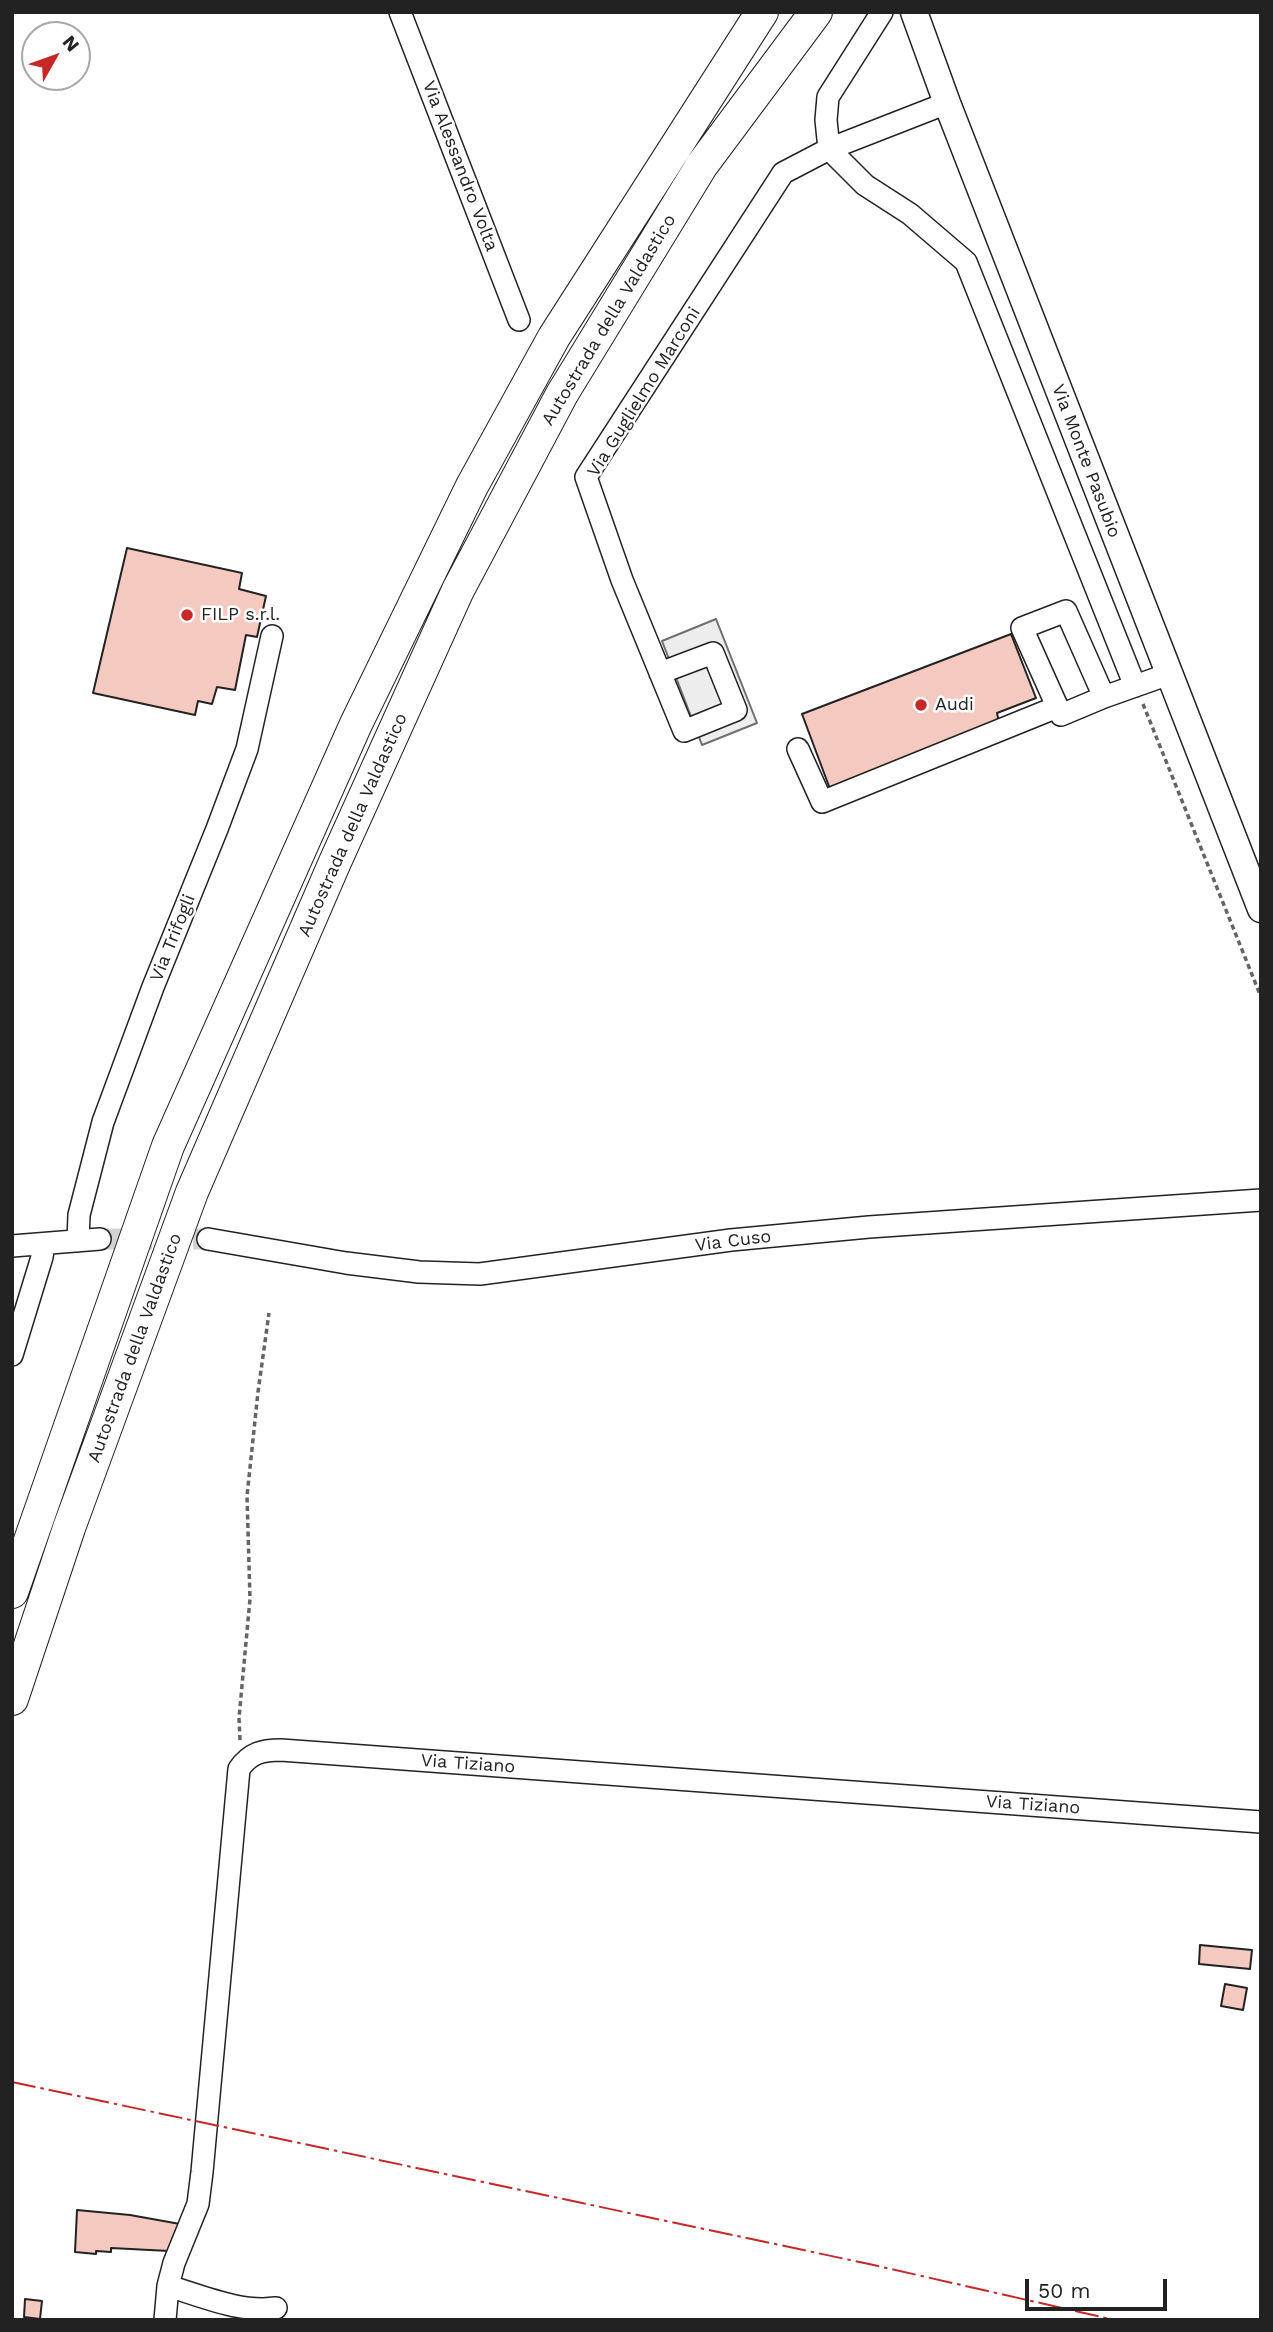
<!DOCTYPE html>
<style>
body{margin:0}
#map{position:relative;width:1273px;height:2332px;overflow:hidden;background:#fff;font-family:"Work Sans",sans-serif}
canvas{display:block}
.frame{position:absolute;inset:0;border:14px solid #222;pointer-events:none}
.north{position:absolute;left:21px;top:21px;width:70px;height:70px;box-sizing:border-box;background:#fff;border:2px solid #a7a7a7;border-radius:50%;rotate:50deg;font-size:19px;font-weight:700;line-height:28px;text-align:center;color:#222}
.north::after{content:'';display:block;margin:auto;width:24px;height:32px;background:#c62828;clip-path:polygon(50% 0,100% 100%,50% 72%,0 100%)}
.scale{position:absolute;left:1025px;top:2279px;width:142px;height:32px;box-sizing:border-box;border:4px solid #222;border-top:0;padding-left:9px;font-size:21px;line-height:24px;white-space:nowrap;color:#222;-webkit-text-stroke:5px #fff;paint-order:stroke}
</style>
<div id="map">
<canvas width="1273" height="2332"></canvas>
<div class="frame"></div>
<div class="north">N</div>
<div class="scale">50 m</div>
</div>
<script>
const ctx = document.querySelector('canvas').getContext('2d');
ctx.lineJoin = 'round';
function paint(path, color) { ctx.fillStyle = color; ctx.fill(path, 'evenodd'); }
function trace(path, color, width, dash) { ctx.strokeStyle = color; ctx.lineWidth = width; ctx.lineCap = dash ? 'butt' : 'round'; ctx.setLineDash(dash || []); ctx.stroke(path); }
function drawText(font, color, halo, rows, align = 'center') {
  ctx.font = font + ' "Work Sans",sans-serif'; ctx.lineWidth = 5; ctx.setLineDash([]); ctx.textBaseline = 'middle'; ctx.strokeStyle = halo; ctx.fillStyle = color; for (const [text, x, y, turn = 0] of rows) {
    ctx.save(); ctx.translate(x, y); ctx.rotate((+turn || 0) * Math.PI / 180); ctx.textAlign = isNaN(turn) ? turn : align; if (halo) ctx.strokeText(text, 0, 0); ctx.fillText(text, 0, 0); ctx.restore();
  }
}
const parking = new Path2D(`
 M716,619L757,723L702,745L662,641Z`);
const building = new Path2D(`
 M127,548L242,573L239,589L266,596L257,637L246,635L235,690L217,687L212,704L198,701L195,715L93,693Z
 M1011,634L1036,698L997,713L999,722L830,789L802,714Z
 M1200,1945L1252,1950L1250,1969L1199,1964Z
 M1225,1984L1247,1988L1243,2010L1221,2006Z
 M77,2210L130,2215L180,2224L169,2251L111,2248V2252L96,2251V2254L75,2252Z
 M25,2299L42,2301L40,2319L24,2317Z`);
const minorTunnel = new Path2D(`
 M100,1239H208`);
const path = new Path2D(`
 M1143,704L1261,997
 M240,1740L239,1718L250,1599L247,1496L258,1392L269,1313`);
const minor = new Path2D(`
 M400,12L519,320
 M829,149L865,185L910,214L966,262L1135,686
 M829,149L826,120L828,97L882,12
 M660,673L713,653L736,710L684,731L622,580L586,477L783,173L829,149L947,103
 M1104,697L1061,715L1022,628L1066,611L1104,697L1169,674
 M798,749L822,802L1057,707
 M208,1239L346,1263L419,1272L480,1274L731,1240L869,1227L1261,1200
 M78,1241L79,1215L103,1122L153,987L217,829L247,749L272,636
 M12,1246L100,1239
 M12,1355L42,1257L44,1244
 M168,2286C202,2296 240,2313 276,2308
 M165,2320L168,2286L174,2263L198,2204L202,2172L239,1769C250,1753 262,1750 281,1750L1261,1822`);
const major = new Path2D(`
 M914,12L947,103L1261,909`);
const highway = new Path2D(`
 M12,1592L168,1146L356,724L472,486L554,337L762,12
 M12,1699L69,1528L192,1192L335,862L458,590L562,394L702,165L816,12`);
const power = new Path2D(`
 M12,2082L869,2264L1115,2320`);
const markers = [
 [187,615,7,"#c62828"],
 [921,705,7,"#c62828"]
];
const streetNames = [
 ["Via Alessandro Volta",460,166,69],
 ["Autostrada della Valdastico",609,320,-59],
 ["Via Guglielmo Marconi",644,392,-58],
 ["Via Monte Pasubio",1086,461,69],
 ["Autostrada della Valdastico",353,825,-66],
 ["Via Trifogli",173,938,-68],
 ["Via Cuso",733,1241,-7],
 ["Autostrada della Valdastico",135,1348,-70],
 ["Via Tiziano",468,1764,4],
 ["Via Tiziano",1033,1805,4]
];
const poiNames = [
 ["FILP s.r.l.",201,615],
 ["Audi",935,705]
];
paint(parking, '#ededed');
trace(parking, '#6f6f6f', 2);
paint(building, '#f3c9c0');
trace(building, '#222', 2);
trace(minorTunnel, '#d3d3d3', 21, [21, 10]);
trace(minor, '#222', 24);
trace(major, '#222', 29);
trace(highway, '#222', 34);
trace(path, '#646464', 3.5, [5, 3.5]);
trace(minor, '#fff', 21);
trace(major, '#fff', 26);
trace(highway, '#fff', 32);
trace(power, '#c62828', 2, [24, 5, 3.5, 5]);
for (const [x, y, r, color] of markers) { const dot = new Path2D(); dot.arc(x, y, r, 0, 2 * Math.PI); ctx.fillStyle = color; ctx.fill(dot); trace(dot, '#fff', 2.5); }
drawText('18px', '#222', '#fff', streetNames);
drawText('18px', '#222', '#fff', poiNames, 'left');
</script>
